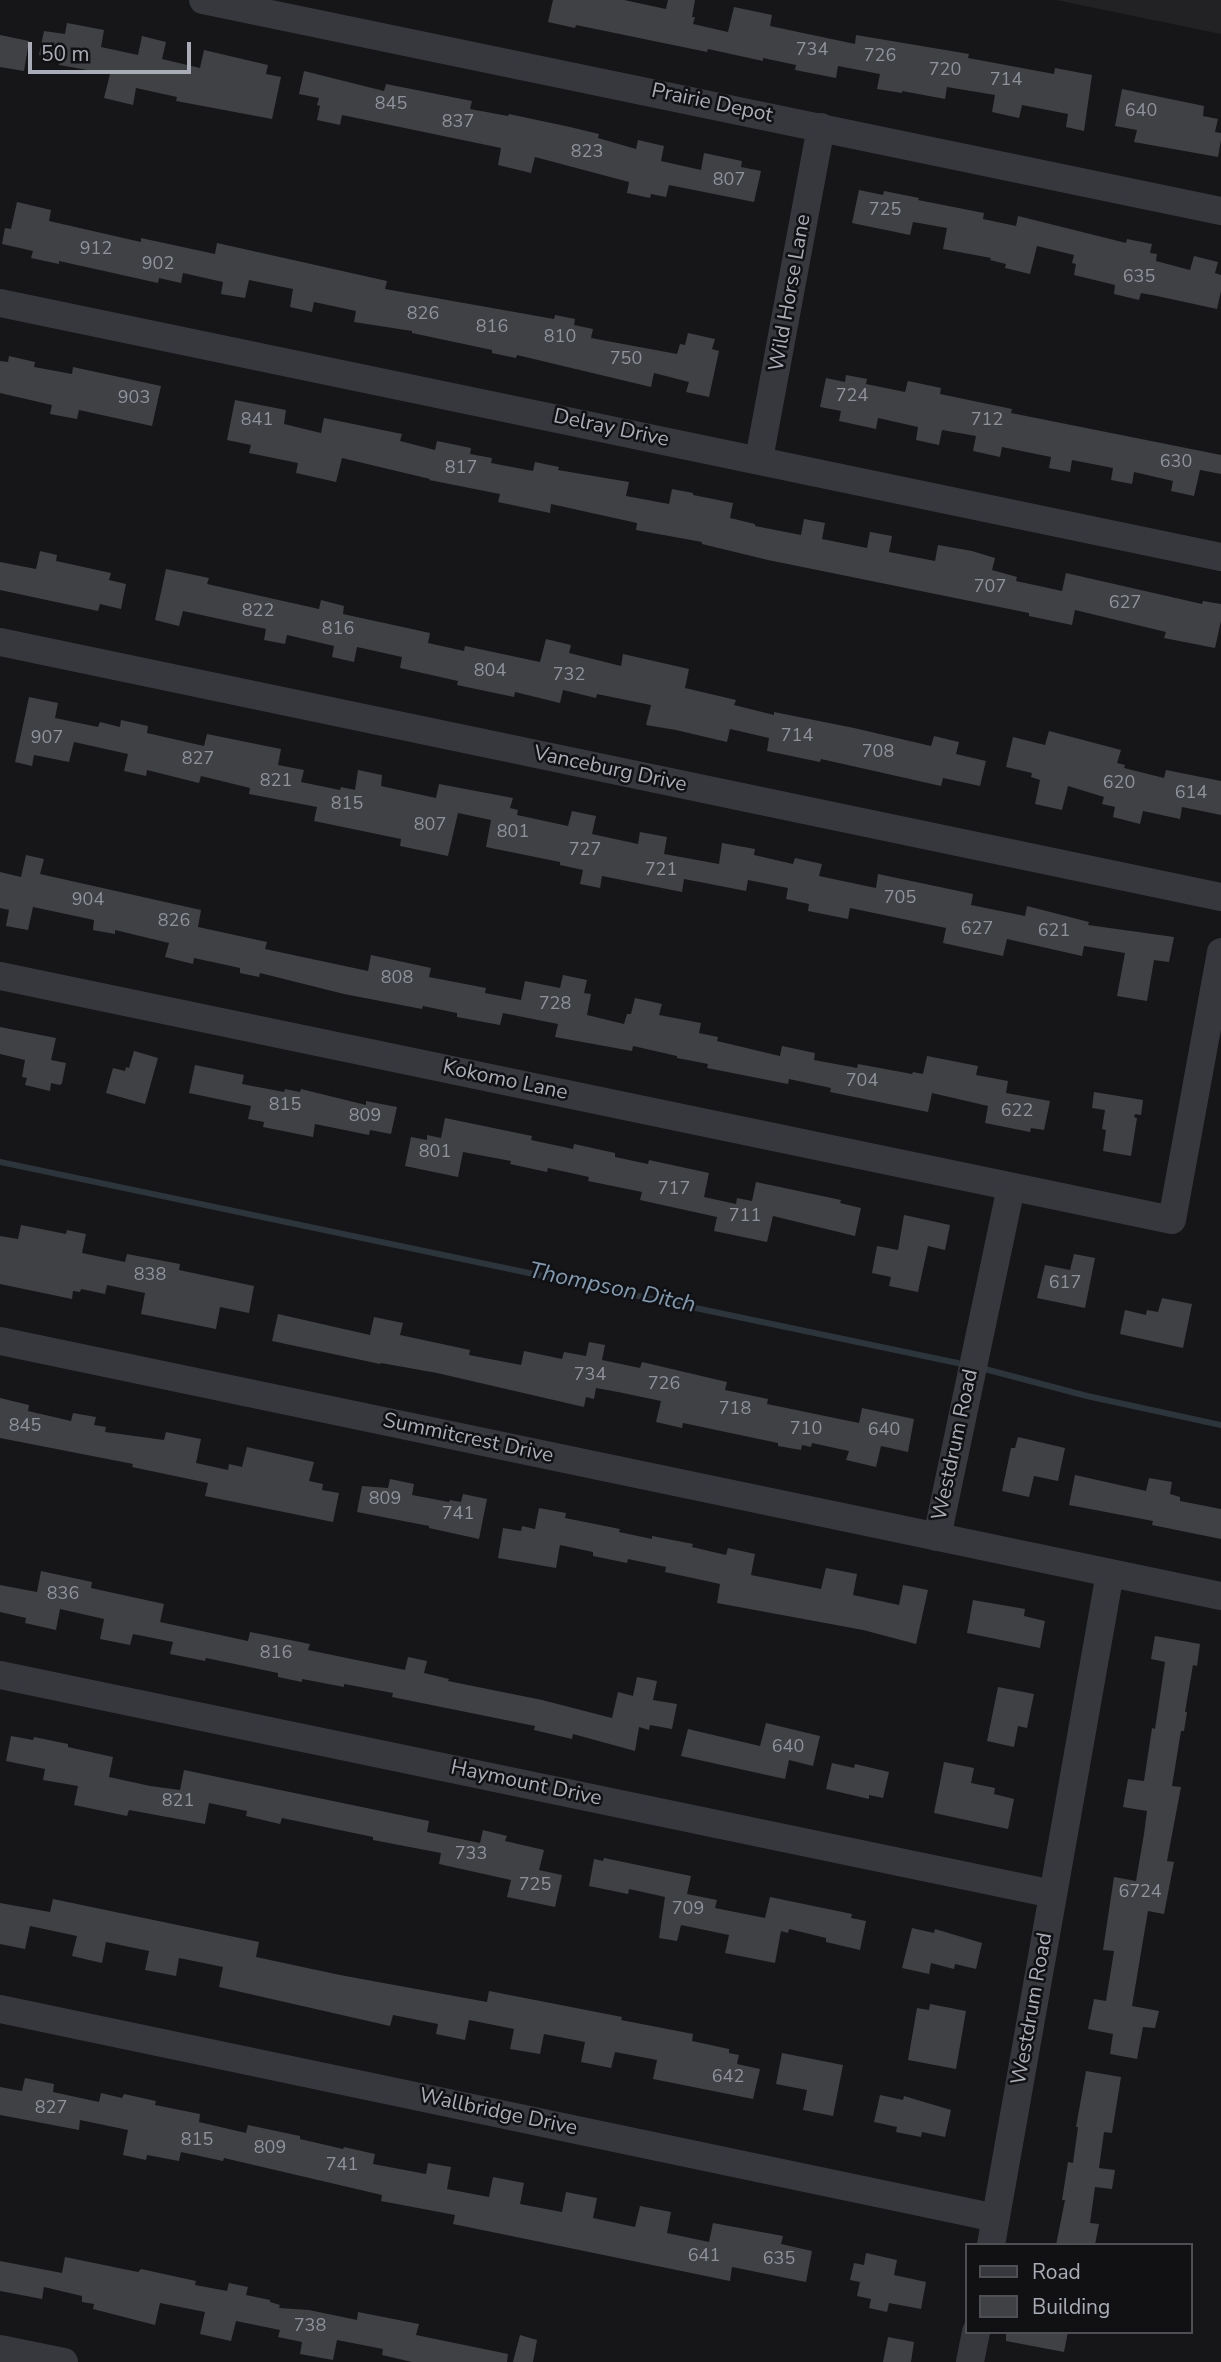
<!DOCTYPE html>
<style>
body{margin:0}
#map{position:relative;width:1221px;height:2362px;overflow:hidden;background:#161618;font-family:"Nunito Sans",sans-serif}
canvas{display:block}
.legend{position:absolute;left:965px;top:2243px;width:228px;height:91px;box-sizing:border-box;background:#111113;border:2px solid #4d4f55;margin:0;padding:9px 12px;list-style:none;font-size:21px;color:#a8adb8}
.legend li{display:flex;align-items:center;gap:14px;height:35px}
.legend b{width:35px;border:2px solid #4d4f55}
.scale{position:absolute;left:28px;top:42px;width:163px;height:32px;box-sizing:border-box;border:4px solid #a8adb8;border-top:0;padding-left:9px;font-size:21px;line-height:24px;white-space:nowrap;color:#a8adb8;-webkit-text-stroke:5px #111113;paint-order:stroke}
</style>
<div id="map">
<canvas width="1221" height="2362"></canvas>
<ul class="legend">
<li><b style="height:9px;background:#37383d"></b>Road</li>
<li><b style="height:19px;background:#404145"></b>Building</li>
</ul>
<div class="scale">50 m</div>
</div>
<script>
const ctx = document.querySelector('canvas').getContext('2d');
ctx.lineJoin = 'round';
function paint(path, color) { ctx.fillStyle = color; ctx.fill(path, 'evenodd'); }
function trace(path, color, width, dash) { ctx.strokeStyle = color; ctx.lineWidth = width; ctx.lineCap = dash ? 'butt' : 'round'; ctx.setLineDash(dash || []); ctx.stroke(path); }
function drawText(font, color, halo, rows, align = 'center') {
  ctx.font = font + ' "Nunito Sans",sans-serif'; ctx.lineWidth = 5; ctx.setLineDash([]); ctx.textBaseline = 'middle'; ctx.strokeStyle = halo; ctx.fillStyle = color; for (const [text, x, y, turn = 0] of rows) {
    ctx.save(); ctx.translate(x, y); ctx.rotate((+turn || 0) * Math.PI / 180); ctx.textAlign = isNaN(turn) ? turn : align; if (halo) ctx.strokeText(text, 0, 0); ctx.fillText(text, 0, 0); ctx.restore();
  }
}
const built = new Path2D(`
 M1056,0H1221V34Z`);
const stream = new Path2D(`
 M0,1162L967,1365
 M981,1368L1087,1396L1221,1425`);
const building = new Path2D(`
 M553,0H624L666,9L668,0H695L692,17H695L693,24L728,32L734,7L772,15L770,26L855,44L856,35L969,54L968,58L1054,74L1055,68L1092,75L1084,131L1066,127L1068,114L1022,105L1019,118L992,112L995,95L947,87L945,99L902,91V93L877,89L880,74L838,66L836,78L795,70L796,65L763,58V61L708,49L707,52L576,25L575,28L548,22Z
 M67,23L104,30L101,47L138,55L142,36L166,42L162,59L200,68L204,50L268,65L266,74L281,77L272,119L176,101L177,97L136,88L133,105L104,98L110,74L59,65L60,59L39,55L44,31L65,34Z
 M0,35L29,41L24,71L0,67Z
 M304,71L384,91L386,84L472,101L470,109L508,116L509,114L570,127L599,134L598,138L636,149L638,140L664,146L661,161L701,170L704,153L742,161L741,167L761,171L754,202L669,185L666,197L651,194L650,198L627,193L629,182L535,157L531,173L498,165L501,148L342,115L340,125L317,120L320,106L317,105L319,98L299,94Z
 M1122,89L1204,106L1203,116L1218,119L1215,132L1221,133V140L1218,157L1134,142L1137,130L1115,126Z
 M859,190L883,195L884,191L919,198L918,200L984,213L983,219L1016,226L1018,216L1126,243L1127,239L1152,244L1150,253L1157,254L1156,261L1190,270L1194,256L1218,262L1215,273L1221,275V291L1217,309L1157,296L1141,293L1139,300L1114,294L1115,285L1074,275L1076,264L1072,263L1074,255L1037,246L1030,274L1005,268L1006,264L990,260L991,258L943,249L947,228L913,222L910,235L852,223Z
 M17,202L51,210L49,221L141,242V238L215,254L217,243L387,281L385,289L554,319L555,315L575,319L574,325L593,329L591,338L677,354L680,344L685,345L688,333L715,339L712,349L719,351L709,397L686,392L689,382L654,373L651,387L517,355L516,358L492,353V350L412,333V331L354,322L356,311L314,302L312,312L290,307L293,289L249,280L245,298L221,294L223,282L183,273L181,283L159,278L158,283L59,261V264L31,258L33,251L2,244L5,228L11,229Z
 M9,356L35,362L34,367L72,374L73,367L161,386L152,426L79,410L77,419L50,414L52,405L0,393V361L8,362Z
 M846,375L867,379L866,384L905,392L908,381L941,388L940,394L1012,409L1011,413L1221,455V474L1200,470L1194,496L1171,491L1173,481L1134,472L1132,484L1111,480L1113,468L1072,460L1070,472L1049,468L1051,457L1002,447L1000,457L973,451L976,436L942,430L939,445L916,440L918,427L878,418L876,429L839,421L841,411L820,407L826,378L845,382Z
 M235,400L286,410L284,424L321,433L324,418L402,434L400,441L435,450L437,441L471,448L470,454L492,458L491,463L533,471L535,462L559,467L558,470L629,482L626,496L669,504L672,489L693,493V495L733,503L730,518L755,524V526L801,535L804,519L825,523L822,539L867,548L870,532L892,536L889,552L935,561L938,545L972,551L995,558L992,570L1017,577L1016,581L1062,591L1066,573L1202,604L1203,601L1221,604V621L1215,648L1164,638L1166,632L1075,610L1072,625L1029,616V613L768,560L702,544V542L636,530L637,523L551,504L550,513L498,502L500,494L429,480L430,479L342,458L336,482L296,473L298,463L249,453L251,445L227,440Z
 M40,551L57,555L56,561L111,573L109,580L126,584L121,609L100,604L98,611L0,590V562L36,569Z
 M166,569L209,578L207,584L319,609L321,600L344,606L343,614L430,633L428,643L464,651L465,646L540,662L546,639L571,645L569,653L621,666L623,654L689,669L685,688L736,700L734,705L774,715V712L854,728L931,746L934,736L959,742L956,754L986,761L980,786L943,778L941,786L821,759L820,762L767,751L769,738L730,729L727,742L676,730L646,725L651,705L597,694L596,698L563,690L560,703L515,692L514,697L457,685L458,681L400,668L402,657L357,647L354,662L332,657L334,646L287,635L285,644L264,640L266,629L183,611L179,626L155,620Z
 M29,697L58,703L55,718L98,727L100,722L120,727L121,720L148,726L147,733L204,746L207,734L281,749L278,765L304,770L301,782L340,790L341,787L355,790L358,770L382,775L381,786L436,798L439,784L513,798L510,808L518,810L517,815L568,826L572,811L596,816L592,834L638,844L640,832L667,837L664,854L719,864L722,843L755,849L754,855L793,864L795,858L822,864L819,876L876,888L878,874L973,894L971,905L1025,916L1027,906L1089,922L1088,925L1174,937L1169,962L1154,960L1147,1001L1117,996L1125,953L1084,946L1082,956L1007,939L1003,956L943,943L946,928L850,908L848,919L808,911L809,904L786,899L788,888L748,880L746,891L684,879L682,892L602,876L600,888L580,884L583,870L560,865V862L486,847L491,820L458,813L448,856L400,846L401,839L314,821L317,807L249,794L250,788L201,776L199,783L147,770L146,776L124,771L128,754L74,742L69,762L34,755L32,766L15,762Z
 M1049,731L1121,750L1117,763L1125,765L1124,768L1164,778L1166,770L1221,781V815L1182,807L1180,819L1143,811L1140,824L1113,817L1115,807L1102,804L1104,797L1068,786L1062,810L1035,804L1040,780L1031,777L1032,773L1006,767L1013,737L1045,745Z
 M26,855L44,859L40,874L201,910L198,927L267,942L265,949L368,971L371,955L431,968L429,977L486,988L485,993L521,1000L525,981L560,988L563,975L587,980L584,993L591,994L587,1015L624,1024L627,1014H631L635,998L662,1004L659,1015L701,1023L699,1033L718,1037L717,1041L780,1056L782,1046L815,1053L814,1060L857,1068L858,1064L912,1074L913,1072L923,1074L927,1056L978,1066L976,1075L1008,1081L1006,1093L1050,1101L1044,1130L1031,1128L1030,1132L985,1123L988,1106L932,1093L928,1112L830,1092L831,1088L789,1079L788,1084L707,1068L708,1064L677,1058V1056L633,1046L632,1051L555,1037L558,1024L503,1013L500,1025L457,1017V1013L423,1006L422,1009L344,994L260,973L259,977L240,973V968L194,958L193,964L165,957L169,943L115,930V934L93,930L94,920L33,907L28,930L6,926L9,910L0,908V872L21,877Z
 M0,1027L56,1038L51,1060L66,1063L62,1083L60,1085L51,1083L50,1091L25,1085L27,1078L22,1077L25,1060L0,1054Z
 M134,1051L158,1058L145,1104L106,1093L113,1068L125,1071L126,1067L129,1068Z
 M195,1065L244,1075L242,1084L284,1092L285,1089L300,1092L301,1089L366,1105V1101L397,1107L391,1134L370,1130L369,1135L315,1124L313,1137L263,1127L264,1122L248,1119L251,1106L189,1093Z
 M1094,1092L1143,1100L1141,1115L1135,1114L1134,1117L1137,1118L1131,1156L1103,1151L1106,1130L1102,1129L1105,1110L1092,1108Z
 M445,1118L532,1136L531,1140L573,1149L574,1144L615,1153V1157L648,1164L649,1160L709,1173L704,1197L736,1204L737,1198L752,1201L756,1182L841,1200L840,1203L861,1208L855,1236L773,1216L767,1242L714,1231L717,1217L640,1200L642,1192L588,1181L589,1177L548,1168L547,1172L510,1164L511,1161L463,1152L458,1177L405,1166L411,1137L427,1140V1135L441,1138Z
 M904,1215L950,1225L945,1250L928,1246L918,1292L889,1286L891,1277L872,1273L877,1246L898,1250Z
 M21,1225L66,1234L67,1230L86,1234L82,1253L125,1262L127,1254L180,1264L179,1270L254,1286L249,1313L220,1307L216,1329L141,1314L145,1293L107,1285L105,1294L81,1289L80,1292L73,1291L72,1299L0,1284V1236L18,1239Z
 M1074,1254L1095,1258L1085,1308L1037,1298L1045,1265L1070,1270Z
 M1162,1298L1192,1304L1183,1348L1120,1334L1125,1310L1146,1315L1147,1310L1158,1312Z
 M278,1314L370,1335L374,1317L403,1323L400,1335L470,1350L469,1355L521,1365L524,1351L562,1359L564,1352L586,1356L589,1342L605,1345L602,1360L640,1368L642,1362L727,1382L725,1390L768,1399L767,1404L859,1423L862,1408L914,1419L908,1452L881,1446L876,1467L846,1460L849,1451L812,1443L811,1447L802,1445L801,1450L778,1446V1443L683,1423L682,1428L656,1422L661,1401L618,1392L596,1388L594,1399L586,1397L584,1407L437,1373L381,1363L380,1364L272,1341Z
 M0,1398L29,1405L28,1411L71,1421L73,1413L96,1417L94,1425L106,1427L105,1432L164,1440L166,1432L201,1439L196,1463L228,1470L229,1464L242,1467L247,1447L314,1462L309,1481L323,1484L322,1490L339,1493L333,1522L205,1496L208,1483L132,1467L133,1464L0,1438Z
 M1018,1437L1065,1448L1058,1481L1034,1476L1029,1497L1002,1491L1011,1448H1015Z
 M1075,1475L1146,1491L1149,1478L1172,1482L1170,1494L1180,1497V1501L1221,1509V1539L1152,1525L1153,1521L1069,1505Z
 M390,1479L414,1484L412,1495L449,1502L450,1500L461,1502L463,1494L487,1499L479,1539L429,1528V1526L357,1512L362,1486L388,1488Z
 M539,1508L566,1513L565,1518L620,1529L619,1532L652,1539V1536L693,1544L692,1547L726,1555L728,1548L755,1554L751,1575L821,1589L826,1568L857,1574L853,1595L899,1605L903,1585L928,1590L916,1644L863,1630L717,1603L720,1584L665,1572L666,1567L628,1559L627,1563L593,1556V1552L560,1545L556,1568L498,1558L503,1528L521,1531L522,1526L535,1529Z
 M41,1571L92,1582L91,1588L164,1604L160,1622L248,1641L250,1632L310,1644L308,1650L405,1670L408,1657L427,1661L424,1673L449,1679L448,1681L542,1700L612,1718L618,1692L633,1696L637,1677L657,1681L653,1700L677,1704L672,1729L650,1725L649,1730L639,1727L635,1751L573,1734L572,1739L534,1730L535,1726L392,1697L393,1693L344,1684V1687L302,1679V1682L278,1677V1673L206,1658L205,1661L170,1654L173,1642L133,1634L130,1645L100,1639L104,1619L60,1609L56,1630L25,1623L26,1618L0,1612V1585L37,1592Z
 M973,1600L1025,1609L1024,1616L1045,1621L1040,1648L967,1633Z
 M1155,1636L1200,1644L1197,1666L1193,1665L1185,1712H1187L1184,1731H1181L1172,1786L1181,1787L1167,1861L1174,1862L1164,1914L1148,1911L1132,2006L1159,2011L1155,2028L1143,2027L1137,2059L1110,2054L1113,2034L1088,2029L1094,1999L1106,2001L1114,1951L1103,1950L1114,1877L1136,1881L1144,1834L1147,1811L1123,1807L1128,1779L1144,1781L1152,1728L1155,1729L1165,1662L1151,1659Z
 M998,1687L1034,1694L1027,1728L1018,1726L1014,1747L987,1741Z
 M766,1723L820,1736L813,1766L789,1760L785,1779L681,1756L688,1729L760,1746Z
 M11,1736L33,1740L34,1737L68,1744V1747L113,1757L109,1777L150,1786L180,1790L184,1770L429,1821L427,1832L480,1843L483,1830L507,1836L505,1841L544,1850L539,1870L562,1875L555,1907L507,1897L511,1880L439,1864L441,1853L373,1840V1837L282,1818L280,1824L246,1816L247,1811L209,1803L205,1824L129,1810L127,1816L74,1805L78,1786L43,1780L45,1769L6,1761Z
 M944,1762L974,1768L971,1783L995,1788L994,1794L1014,1799L1008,1829L934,1813Z
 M832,1763L854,1768L855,1764L889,1772L883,1798L869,1795V1799L826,1789Z
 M604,1858L691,1876L687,1894L717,1900L715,1908L765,1918L770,1897L852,1914L851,1918L866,1921L860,1950L826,1942V1938L789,1929L788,1933L781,1931L775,1963L725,1953L729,1935L681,1925L677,1941L659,1938L665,1897L629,1889L628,1894L589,1886L594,1859L603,1861Z
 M53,1899L259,1942L256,1957L340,1975L487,2002L489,1991L622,2017L621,2020L693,2034L692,2041L729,2049V2053L739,2055L737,2064L760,2069L753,2099L653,2079L657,2060L615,2052L611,2068L581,2062L585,2042L544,2034L540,2054L510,2049L514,2029L469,2020L465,2040L436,2034L438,2024L393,2015L390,2026L219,1987L223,1967L179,1958L176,1976L145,1970L149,1951L106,1942L102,1963L72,1956L77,1936L30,1926L25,1949L0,1944V1903L50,1912Z
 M912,1928L934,1933L935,1929L982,1943L976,1969L955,1964L954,1969L931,1963L929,1974L902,1968Z
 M930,2004L966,2011L956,2069L908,2060L917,2008L929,2010Z
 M782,2053L843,2065L833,2116L803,2110L807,2090L776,2084Z
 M1086,2071L1121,2077L1112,2133L1104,2132L1099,2168L1115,2170L1112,2189L1095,2187L1090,2223L1099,2224L1095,2245H1056L1065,2200H1062L1068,2162L1073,2163L1078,2127H1076Z
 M25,2078L54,2084L53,2092L99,2102L101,2093L122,2098L124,2094L156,2101L155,2105L200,2114L199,2122L246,2133L248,2125L300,2136V2139L343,2149L344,2147L375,2154L373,2164L426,2174L428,2163L451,2167L447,2189L489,2197L493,2177L524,2183L520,2204L562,2212L566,2192L597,2198L593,2218L635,2227L640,2206L671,2212L667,2233L709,2242L713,2223L783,2236L781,2244L812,2251L806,2282L732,2267L730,2281L453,2224L455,2215L381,2201L382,2195L224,2158L223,2161L181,2152L179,2161L147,2155L146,2160L123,2155L128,2130L80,2120L79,2130L0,2115V2087L22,2091Z
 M880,2095L903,2100L904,2096L951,2110L945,2137L922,2132L921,2137L896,2132L897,2127L874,2122Z
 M866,2253L897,2260L894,2275L926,2282L921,2309L889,2303L887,2312L869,2308L871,2299L857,2296L860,2282L850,2280L854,2263L864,2265Z
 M65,2257L138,2272L141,2269L196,2281L195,2285L227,2291L229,2283L248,2287L246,2295L270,2300V2302L280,2305L279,2308L309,2310L357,2320L358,2312L419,2324L416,2335L508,2354L507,2362H412L382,2355L383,2349L337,2340L333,2360L300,2354L302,2342L278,2337L280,2330L236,2321L231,2341L200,2334L205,2312L160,2303L155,2325L93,2309L94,2304L82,2302V2296L44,2287L42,2299L0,2291V2261L62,2273Z
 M1006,2332H1068L1064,2352L1006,2341Z
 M520,2335L537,2340L533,2362H513Z
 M888,2337L914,2342L911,2362H883Z`);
const minor = new Path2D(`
 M203,0L1221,211
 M0,303L1221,557
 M759,459L821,127
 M0,642L1221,897
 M0,976L1172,1220L1221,952
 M0,1341L1221,1596
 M937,1537L1011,1187
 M0,1675L1053,1894
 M0,2009L996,2218
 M991,2245L1110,1573
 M0,2349L64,2362
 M970,2362L976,2332`);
const numberNames = [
 ["734",812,51],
 ["726",880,57],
 ["720",945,71],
 ["714",1006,81],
 ["845",391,105],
 ["640",1141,112],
 ["837",458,123],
 ["823",587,153],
 ["807",729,181],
 ["725",885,211],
 ["912",96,250],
 ["902",158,265],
 ["635",1139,278],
 ["826",423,315],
 ["816",492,328],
 ["810",560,338],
 ["750",626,360],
 ["724",852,397],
 ["903",134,399],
 ["841",257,421],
 ["712",987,421],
 ["630",1176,463],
 ["817",461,469],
 ["707",990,588],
 ["627",1125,604],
 ["822",258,612],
 ["816",338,630],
 ["804",490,672],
 ["732",569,676],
 ["714",797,737],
 ["907",47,739],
 ["708",878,753],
 ["827",198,760],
 ["821",276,782],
 ["620",1119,784],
 ["614",1191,794],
 ["815",347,805],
 ["807",430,826],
 ["801",513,833],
 ["727",585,851],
 ["721",661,871],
 ["705",900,899],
 ["904",88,901],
 ["826",174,922],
 ["627",977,930],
 ["621",1054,932],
 ["808",397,979],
 ["728",555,1005],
 ["704",862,1082],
 ["815",285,1106],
 ["622",1017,1112],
 ["809",365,1117],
 ["801",435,1153],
 ["717",674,1190],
 ["711",745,1217],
 ["838",150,1276],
 ["617",1065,1284],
 ["734",590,1376],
 ["726",664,1385],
 ["718",735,1410],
 ["845",25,1427],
 ["710",806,1430],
 ["640",884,1431],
 ["809",385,1500],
 ["741",458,1515],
 ["836",63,1595],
 ["816",276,1654],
 ["640",788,1748],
 ["821",178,1802],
 ["733",471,1855],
 ["725",535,1886],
 ["6724",1140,1893],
 ["709",688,1910],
 ["642",728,2078],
 ["827",51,2109],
 ["815",197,2141],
 ["809",270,2149],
 ["741",342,2166],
 ["641",704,2257],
 ["635",779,2260],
 ["738",310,2327]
];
const streetNames = [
 ["Prairie Depot",712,104,12],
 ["Wild Horse Lane",791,293,-80],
 ["Delray Drive",611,429,12],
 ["Vanceburg Drive",610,770,12],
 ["Kokomo Lane",505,1081,12],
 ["Summitcrest Drive",468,1439,12],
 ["Westdrum Road",956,1445,-78],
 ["Haymount Drive",526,1784,12],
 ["Westdrum Road",1033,2009,-80],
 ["Wallbridge Drive",498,2113,12]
];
const waterNames = [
 ["Thompson Ditch",612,1289,12]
];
paint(built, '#222225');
trace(stream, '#2c353c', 6);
paint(building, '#404145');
trace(minor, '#37383d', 28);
drawText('18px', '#8e929b', null, numberNames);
drawText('21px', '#a8adb8', '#111113', streetNames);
drawText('italic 23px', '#7f9bb3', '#111113', waterNames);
</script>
